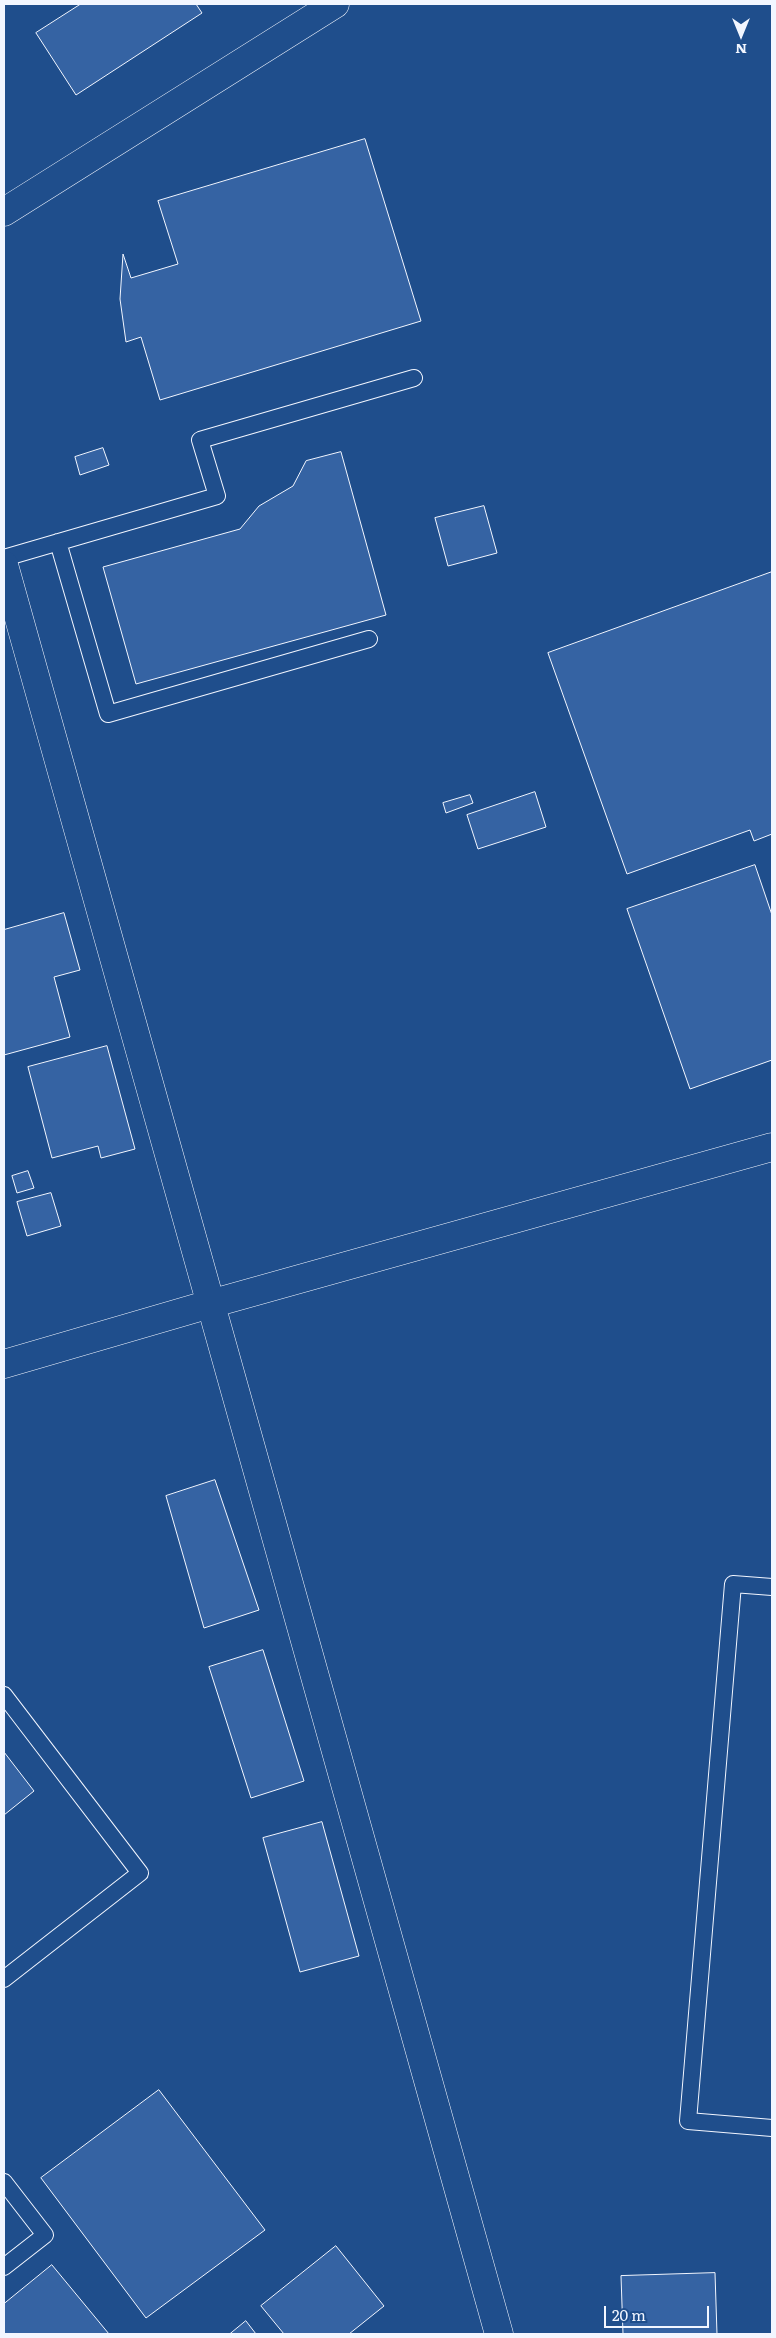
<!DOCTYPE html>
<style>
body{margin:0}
#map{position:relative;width:776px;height:2338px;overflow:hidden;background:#1f4e8c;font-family:Literata,serif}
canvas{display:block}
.frame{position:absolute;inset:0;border:5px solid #f2f6ff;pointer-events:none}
.north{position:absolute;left:716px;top:10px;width:50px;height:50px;-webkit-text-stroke:4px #1f4e8c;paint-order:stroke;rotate:180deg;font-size:14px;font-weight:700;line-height:20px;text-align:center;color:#f2f6ff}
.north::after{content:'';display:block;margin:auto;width:18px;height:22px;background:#f2f6ff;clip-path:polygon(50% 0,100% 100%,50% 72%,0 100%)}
.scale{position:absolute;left:604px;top:2306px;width:105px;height:22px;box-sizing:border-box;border:2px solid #f2f6ff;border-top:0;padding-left:6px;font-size:15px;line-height:18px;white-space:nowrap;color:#f2f6ff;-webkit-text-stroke:4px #1f4e8c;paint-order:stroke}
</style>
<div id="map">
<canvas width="776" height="2338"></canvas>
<div class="frame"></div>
<div class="north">N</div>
<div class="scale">20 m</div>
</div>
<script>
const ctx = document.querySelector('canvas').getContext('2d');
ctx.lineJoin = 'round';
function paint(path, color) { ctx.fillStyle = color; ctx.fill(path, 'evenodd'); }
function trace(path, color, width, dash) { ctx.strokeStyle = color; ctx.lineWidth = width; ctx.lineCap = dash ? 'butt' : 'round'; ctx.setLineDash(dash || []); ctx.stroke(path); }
const building = new Path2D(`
 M81,4H196L202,13L76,95L36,33Z
 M365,139L421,321L160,400L141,337L126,342L120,299L123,254L131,278L178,264L158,201Z
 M103,448L109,465L80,475L75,457Z
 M341,452L386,615L136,684L103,567L240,529L259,506L293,486L306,461Z
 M484,506L497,553L448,566L435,518Z
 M772,572V834L754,841L750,830L627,874L548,653Z
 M535,792L546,827L478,849L467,815Z
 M470,795L473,803L446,813L443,803Z
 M755,865L772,915V1060L690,1089L627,909Z
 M64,913L80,970L54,977L70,1037L4,1055V930Z
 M107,1046L135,1149L101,1158L98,1146L52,1158L28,1067Z
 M28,1171L34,1188L17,1193L12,1176Z
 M51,1193L61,1226L27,1236L17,1202Z
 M215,1480L259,1610L204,1628L166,1496Z
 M263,1650L304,1781L251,1798L209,1667Z
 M4,1752L34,1791L4,1815Z
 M322,1822L359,1956L300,1972L263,1838Z
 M159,2090L265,2230L146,2318L41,2178Z
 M336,2246L384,2306L349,2334H284L261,2306Z
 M52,2265L109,2334H4V2304Z
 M715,2273L717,2334H623L621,2276Z
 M246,2321L256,2334H230Z`);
const lane = new Path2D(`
 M58,542L108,714L369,639
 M4,558L217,496L200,440L414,378
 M772,1587L733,1584L688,2121L772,2128
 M4,1695L140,1873L4,1979
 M4,2182L45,2235L4,2267`);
const street = new Path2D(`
 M4,212L335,4
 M4,565L499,2334
 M4,1364L210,1304L772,1147`);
paint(building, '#3563a3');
trace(building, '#f2f6ff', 1);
trace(lane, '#f2f6ff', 18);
trace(street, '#f2f6ff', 29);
trace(lane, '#1f4e8c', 16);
trace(street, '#1f4e8c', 28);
</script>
